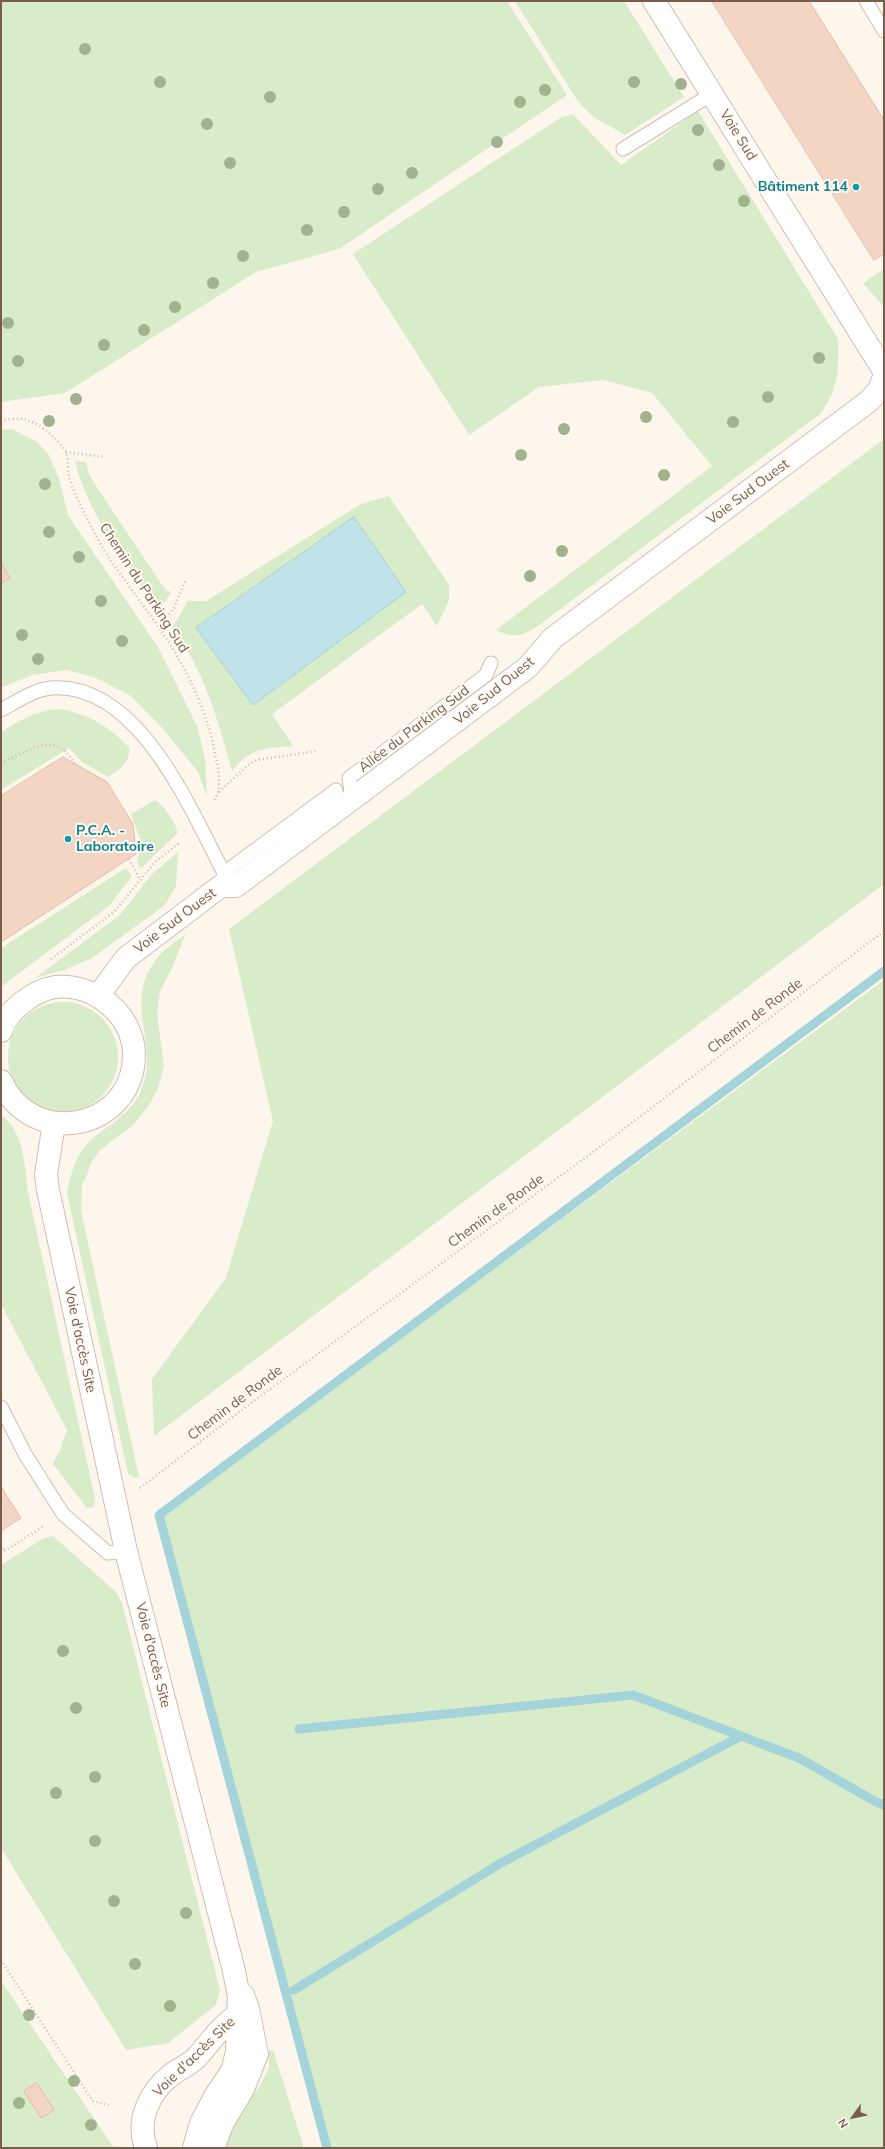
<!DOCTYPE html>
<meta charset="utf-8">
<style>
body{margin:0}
#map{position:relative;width:885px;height:2149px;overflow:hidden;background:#fdf6ec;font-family:Mulish,sans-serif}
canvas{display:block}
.frame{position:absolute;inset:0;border:2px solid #7a5c4d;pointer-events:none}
.north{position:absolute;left:833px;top:2097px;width:40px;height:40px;-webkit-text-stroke:3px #fffaf3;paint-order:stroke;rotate:237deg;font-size:11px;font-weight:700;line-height:16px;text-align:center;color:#7a5c4d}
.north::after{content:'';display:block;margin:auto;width:14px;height:18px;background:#7a5c4d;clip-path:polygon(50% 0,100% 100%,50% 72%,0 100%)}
</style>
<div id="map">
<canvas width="885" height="2149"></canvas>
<div class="frame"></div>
<div class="north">N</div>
</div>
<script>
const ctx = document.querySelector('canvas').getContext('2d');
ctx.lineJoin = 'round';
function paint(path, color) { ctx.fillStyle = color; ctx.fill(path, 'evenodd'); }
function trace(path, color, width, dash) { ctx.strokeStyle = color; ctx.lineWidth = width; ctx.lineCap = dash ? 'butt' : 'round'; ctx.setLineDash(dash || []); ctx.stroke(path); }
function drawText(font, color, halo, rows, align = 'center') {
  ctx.font = font + ' Mulish,sans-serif'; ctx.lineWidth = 4; ctx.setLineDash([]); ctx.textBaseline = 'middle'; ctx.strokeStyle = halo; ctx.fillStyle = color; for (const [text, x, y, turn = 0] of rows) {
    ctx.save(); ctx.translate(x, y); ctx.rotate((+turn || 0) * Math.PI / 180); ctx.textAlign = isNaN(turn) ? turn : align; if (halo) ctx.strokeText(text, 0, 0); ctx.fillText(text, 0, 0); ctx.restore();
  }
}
const green = new Path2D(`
 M1,1H507L567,95L339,249L256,272L65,393L1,402Z
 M515,1H624L684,97L625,135L592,116L577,100Z
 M698,111L838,339C839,369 839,389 820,414L538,626C522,636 514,639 496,630L712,466L652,393L603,380L539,387L469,435L353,254L560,118L573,114L621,165Z
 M884,269V307L863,283Z
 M12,429L37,442L49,455L59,479L68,515L159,649L197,726L205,758L207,797L198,772L164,730L131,696L96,678L67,670L32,675L1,688V430Z
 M884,439V884L154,1436L152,1379L226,1278L273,1121L229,929Z
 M75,461L86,462L89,474L98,489L160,582L166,590L171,592L159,611C129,566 87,514 75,461Z
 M389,496L449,585V600L437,626L422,604L272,714L293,746C265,748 250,748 232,771C218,721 204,669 172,628L188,601H206L361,504Z
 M58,709C88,713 108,726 129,747C131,763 119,769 108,777L82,762L69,748L1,790V732C20,720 36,711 58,709Z
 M155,800C166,808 175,821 178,833L140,869L137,861L141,842L131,814Z
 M178,852L176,886L165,905L92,958L64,970L35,978L120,915L152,874Z
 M126,868L132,876L110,905L1,987V948Z
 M185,935L172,968L160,991L157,1014L164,1065L158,1089L148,1107L133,1125L100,1150L92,1162L82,1186L81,1211L139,1477L135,1478L128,1474L67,1193C69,1180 73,1167 79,1155C92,1131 125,1123 140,1093C163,1045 119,1003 159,956C165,948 176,941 185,935Z
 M884,980V2148H324L160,1517Z
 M8 1057a55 55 0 1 1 110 0a55 55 0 1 1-110 0Z
 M1,1115C24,1130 25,1168 28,1192L95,1499L94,1507L87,1508L53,1464L57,1455L59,1453L67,1430L1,1304Z
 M53,1536L117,1593L122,1603L220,1990L216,2005L168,2043L126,2050L1,1848V1565L44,1538Z
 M1,1981L114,2148H1Z
 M273,2050L304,2148H224L230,2130L262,2082L269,2067V2051Z`);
const water = new Path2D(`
 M354,517L406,592L253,705L196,628Z`);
const stream = new Path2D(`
 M299,1729L633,1695L799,1758L876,1802L884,1805
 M294,1990L501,1863L741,1736
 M327,2148L159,1515L884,971`);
const building = new Path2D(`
 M712,1H809L884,120V254L874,260Z
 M1,563L10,578L1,583Z
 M63,757L107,782L133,824L136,854L1,942V796Z
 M1,1487L21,1518L1,1531Z
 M37,2083L54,2110L41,2118L24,2091Z`);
const path = new Path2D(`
 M1,421C7,420 16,418 22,419C39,422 56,437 65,451C69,457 67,470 69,477C76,499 87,518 97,538C115,570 139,598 159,628C186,666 208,712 216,758C219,774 222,787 214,802
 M66,452L105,457
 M159,627L174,608L185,581
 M1,763C29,751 55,729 75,764
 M219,792L248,765L257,760L317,751
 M129,859L140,880
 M51,959L114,912L155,862L179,843
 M140,1488L247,1406L608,1141L884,931
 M1,1545L5,1551
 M1,1553L44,1526
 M1,1960L86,2091L93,2101L109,2105`);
const service = new Path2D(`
 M866,1L884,31
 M623,149L712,94
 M1,710C16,702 33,690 51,688C139,682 190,809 224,873L221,886
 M352,800L349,778L486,675L491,663
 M224,873L336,790
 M1,1407L25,1454L63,1514L108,1553L126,1551`);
const minor = new Path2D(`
 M654,1L884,371
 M98,996L126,958L221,886H236L528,667L553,638L869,401L879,390L884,377
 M1,1031C4,1020 14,1009 23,1002C32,995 43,989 55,987C94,983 133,1014 134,1054C134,1130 32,1150 1,1081
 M54,1123L46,1174L48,1190L126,1551L234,1971L239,1997L238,2015C220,2026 211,2042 196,2058C189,2065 179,2069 171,2075C149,2092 136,2121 146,2148
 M194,2148L201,2123L216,2095L232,2071L237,2052L238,2015
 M213,2148L223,2122L243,2089L257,2054L248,2009L243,1995`);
const trees = [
 [85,49],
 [160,82],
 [634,82],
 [681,84],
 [545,90],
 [270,97],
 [520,102],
 [207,124],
 [698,130],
 [497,142],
 [230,163],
 [719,165],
 [412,173],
 [378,189],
 [744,201],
 [344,212],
 [307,230],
 [243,256],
 [213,283],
 [175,307],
 [8,323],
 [144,330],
 [104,345],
 [819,358],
 [18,361],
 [768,397],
 [76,399],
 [646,417],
 [49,421],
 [733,422],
 [564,429],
 [521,455],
 [664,475],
 [45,484],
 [49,532],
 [562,551],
 [79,557],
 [530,576],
 [101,601],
 [22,635],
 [122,641],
 [38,659],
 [63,1651],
 [76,1708],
 [95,1777],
 [56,1793],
 [95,1841],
 [114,1901],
 [186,1913],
 [135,1964],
 [170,2006],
 [29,2015],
 [74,2081],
 [19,2103],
 [91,2125]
];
const markers = [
 [856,187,4,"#0f9aa8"],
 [68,839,4,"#0f9aa8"]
];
const streetNames = [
 ["Voie Sud",738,135,58],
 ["Voie Sud Ouest",748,492,-37],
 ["Chemin du Parking Sud",144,588,57],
 ["Voie Sud Ouest",494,691,-39],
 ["Allée du Parking Sud",414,729,-37],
 ["Voie Sud Ouest",175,921,-37],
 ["Chemin de Ronde",755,1016,-37],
 ["Chemin de Ronde",496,1211,-36],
 ["Voie d'accès Site",80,1340,78],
 ["Chemin de Ronde",235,1403,-37],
 ["Voie d'accès Site",153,1655,76],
 ["Voie d'accès Site",194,2057,-44]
];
const cultureNames = [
 ["Bâtiment 114",848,187],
 ["P.C.A. -",76,831,"left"],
 ["Laboratoire",76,847,"left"]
];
paint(green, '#d8ecc9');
paint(water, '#bfe3e8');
trace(water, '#a5d3da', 1);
trace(stream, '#a5d3da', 9);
paint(building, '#f3d5c3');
trace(building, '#e6bba3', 1);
trace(service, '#d1beb0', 15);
trace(minor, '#d1beb0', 24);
trace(path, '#d9b8a5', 2.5, [1, 3]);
trace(service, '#fff', 13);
trace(minor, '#fff', 22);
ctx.fillStyle = '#a0b28e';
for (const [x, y] of trees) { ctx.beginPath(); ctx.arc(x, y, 6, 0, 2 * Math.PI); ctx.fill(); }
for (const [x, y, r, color] of markers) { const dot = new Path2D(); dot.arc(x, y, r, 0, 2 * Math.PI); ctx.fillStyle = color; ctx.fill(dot); trace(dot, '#fffaf3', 1.5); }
drawText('14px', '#7a5c4d', '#fffaf3', streetNames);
drawText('bold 14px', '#0d838f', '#fffaf3', cultureNames, 'right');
</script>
